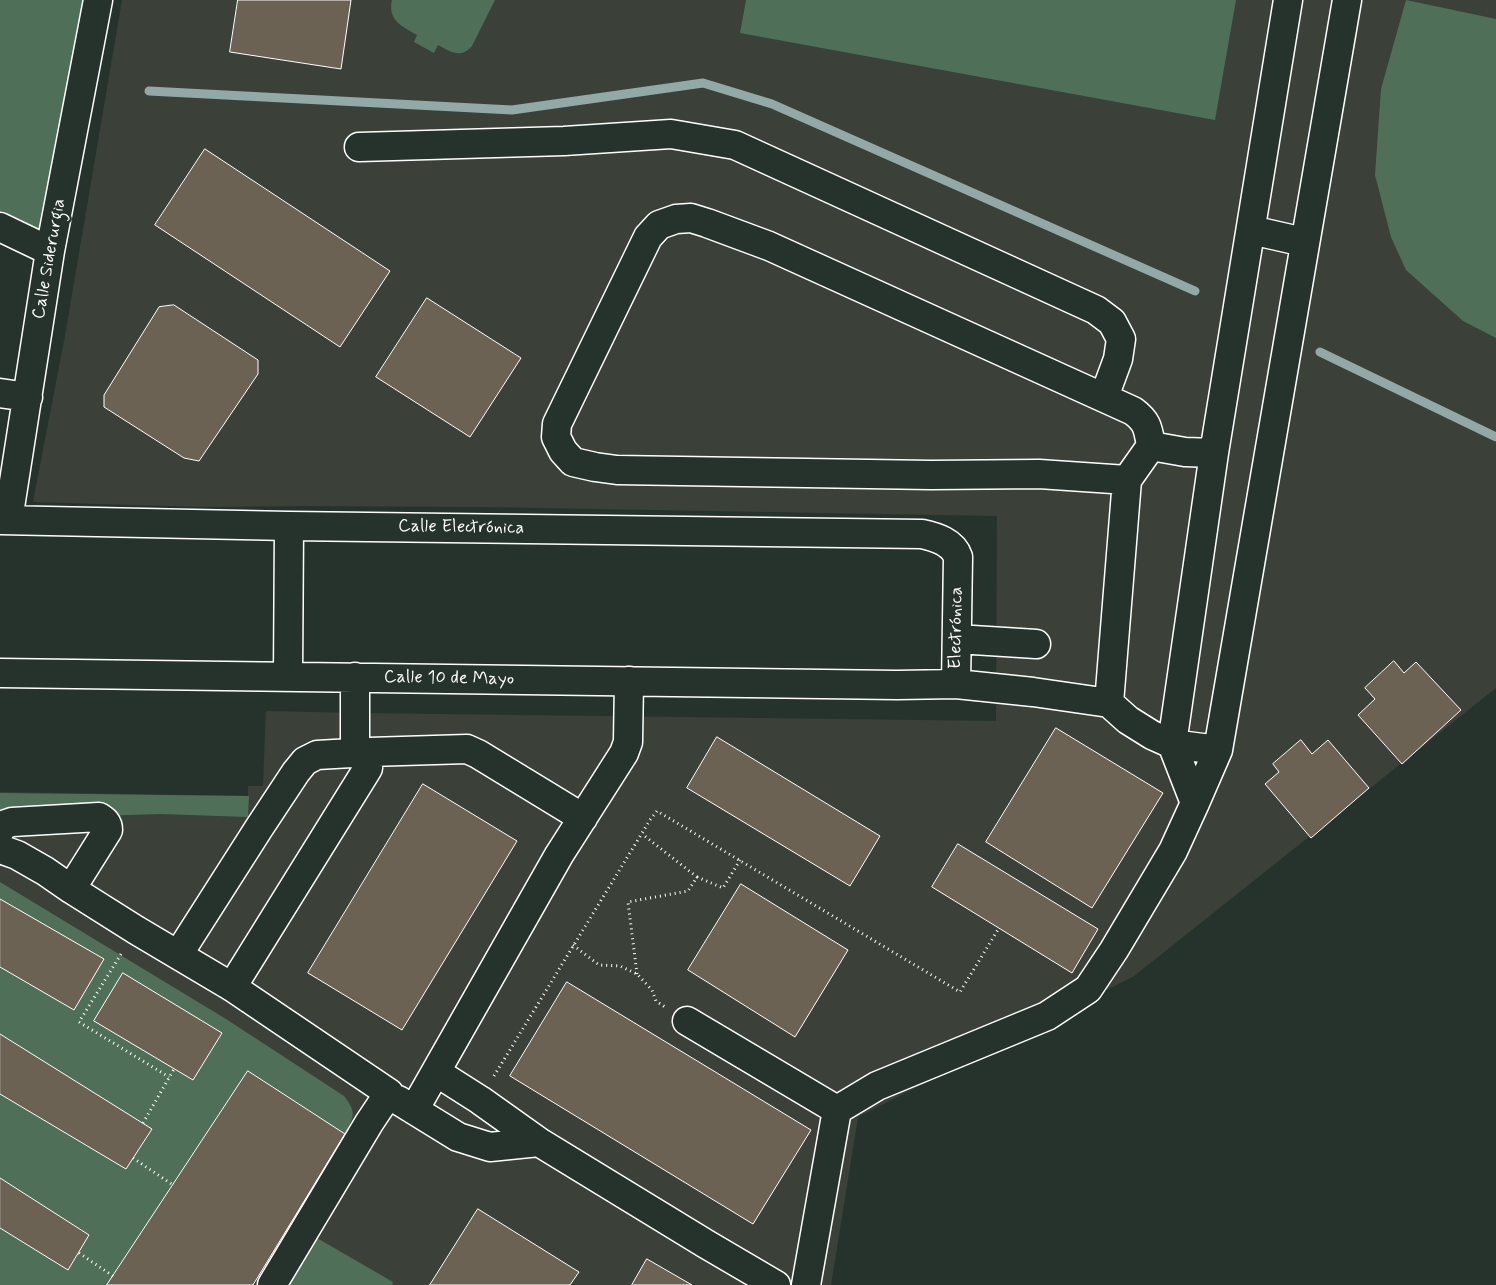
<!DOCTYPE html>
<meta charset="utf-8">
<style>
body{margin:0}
canvas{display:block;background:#26332d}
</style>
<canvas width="1496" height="1285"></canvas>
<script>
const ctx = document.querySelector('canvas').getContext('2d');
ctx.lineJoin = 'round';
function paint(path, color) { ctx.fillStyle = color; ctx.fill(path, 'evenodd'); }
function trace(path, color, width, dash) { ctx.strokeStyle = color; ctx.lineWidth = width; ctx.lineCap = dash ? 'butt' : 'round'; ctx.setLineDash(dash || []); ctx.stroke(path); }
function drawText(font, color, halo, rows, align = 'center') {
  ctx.font = font + ' Mynerve,sans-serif'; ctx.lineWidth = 4.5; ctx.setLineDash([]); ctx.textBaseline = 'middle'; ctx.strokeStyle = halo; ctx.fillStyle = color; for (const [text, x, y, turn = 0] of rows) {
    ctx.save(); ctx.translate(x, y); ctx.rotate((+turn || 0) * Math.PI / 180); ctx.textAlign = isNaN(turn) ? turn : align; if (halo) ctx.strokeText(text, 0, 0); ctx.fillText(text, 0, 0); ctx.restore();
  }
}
const built = new Path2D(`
 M122,0H1496V688L1134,976L858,1117L831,1285H0V792L248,796V786H263L266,711L355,713L996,721L997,516L484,507L305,506L202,507L33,502L65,336Z`);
const green = new Path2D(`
 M0,0H94L46,259L0,234Z
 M392,0H495L472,46C460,59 451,52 438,45L434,53L414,42L417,35C403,27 387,20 392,0Z
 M746,0H1236L1215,120L740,33Z
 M1406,0L1496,19V338L1463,321L1406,270L1391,237L1375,175L1381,89Z
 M0,793L249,796L248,817L161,814L0,819Z
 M0,882L226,1019L344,1096C357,1113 354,1116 345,1134L248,1071L107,1285H0V1228L68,1270L89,1235L0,1178V1094L126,1169L152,1129L0,1034Z
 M317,1238L393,1282L392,1285H288Z`);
const stream = new Path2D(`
 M149,91L512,110L703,83L772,104L1195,291
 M1320,352L1496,437`);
const building = new Path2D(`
 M238,0H351L341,69L230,52Z
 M205,149L390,271L340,347L155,225Z
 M427,298L521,358L470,437L376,377Z
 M174,305L258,360V374L199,461L184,458L104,407V395L159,307Z
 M1394,661L1404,673L1416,662L1461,710L1402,764L1358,715L1375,699L1365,688Z
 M1056,728L1163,793L1092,908L986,842Z
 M717,737L880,836L850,886L687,788Z
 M1301,740L1312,754L1328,740L1369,788L1311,838L1265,784L1279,772L1273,764Z
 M423,784L517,841L402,1030L308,973Z
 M958,844L1098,929L1072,973L932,887Z
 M741,884L848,950L795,1037L688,970Z
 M0,899L104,959L74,1010L0,967Z
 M123,973L222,1033L193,1080L94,1021Z
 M567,982L811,1130L753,1224L510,1076Z
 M0,1034L152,1129L126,1169L0,1094Z
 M248,1071L345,1134L253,1285H107Z
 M0,1178L89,1235L68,1270L0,1228Z
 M478,1209L579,1272L570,1285H430Z
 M647,1259L692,1285H632Z`);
const path = new Path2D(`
 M697,877L723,888L740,860
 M573,945L599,965L620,966L637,974L652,990L656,1001L665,1007
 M121,954L79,1022L169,1077
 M637,974L628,902L688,891L697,877L642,834
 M494,1076L650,820L657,811L960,992L999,928
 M143,1123L174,1069
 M133,1158L173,1185
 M79,1253L113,1276`);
const minor = new Path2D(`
 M359,147L564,141L671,134L735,145L1096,310L1112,322L1121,339L1118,359L1104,397
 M0,227L50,251
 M1251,230L1304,242
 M0,393L28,397
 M1151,446L1185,452L1214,453
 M0,520L289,526L922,534C936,537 953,542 958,557L956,684L897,685L0,673
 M8,520L50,251L98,0
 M957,639L1036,644
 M288,676L289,526
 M956,684L1033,692L1109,703L1128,720L1152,735L1172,744L1218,750
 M1109,703L1127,480L1151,446C1148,429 1148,422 1133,411L769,246L707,223L691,218L676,219L659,225L648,237L557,424L556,437L563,451L573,462L595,467L617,470L931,475L1039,474L1127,480
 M369,752L467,749L478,754L583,818
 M355,753V677
 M1195,803L1172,744L1214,453L1288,0
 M0,830L3,825L12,822L99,817C105,821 108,823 108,830L71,889
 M0,849L17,855L45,871L71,889L136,930L232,987L389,1093L369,1123L272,1285
 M178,955L259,828L296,772L305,761L317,755L369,752L368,768L365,773L232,987
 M687,1021L837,1110
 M436,1072L480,1100L539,1142L706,1244L776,1285
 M398,1100L458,1137L490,1147L539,1142
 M414,1110L559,855L624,753L628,742L629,681
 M806,1285L837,1110L877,1086L1047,1016L1088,989L1114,950L1173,851L1195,803L1218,750L1347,0`);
const streetNames = [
 ["Calle Siderurgia",50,259,-80],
 ["Calle Electrónica",461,528,1],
 ["Electrónica",957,628,-89],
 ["Calle 10 de Mayo",449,679,1]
];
paint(built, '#3b4138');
paint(green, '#506f58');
trace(stream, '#92a9a7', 9);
paint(building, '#6b6253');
trace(building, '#fff', 1);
trace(minor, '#fff', 31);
trace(path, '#fff', 3, [1, 4]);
trace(minor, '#26332d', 28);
drawText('18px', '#fff', '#26332d', streetNames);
</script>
